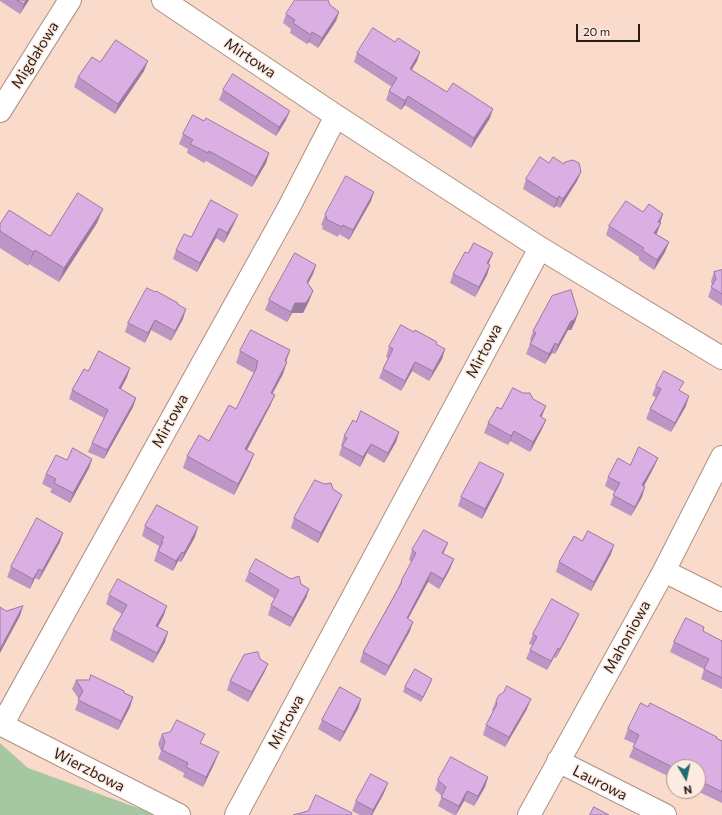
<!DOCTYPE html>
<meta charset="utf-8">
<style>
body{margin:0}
#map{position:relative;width:722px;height:815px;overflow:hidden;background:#f9dacb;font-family:Commissioner,sans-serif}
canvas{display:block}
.north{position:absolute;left:666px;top:759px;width:40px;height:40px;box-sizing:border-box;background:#fdeae1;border:1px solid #a89890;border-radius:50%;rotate:171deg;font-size:11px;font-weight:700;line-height:16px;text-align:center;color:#281d17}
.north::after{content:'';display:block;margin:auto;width:14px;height:18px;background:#206a74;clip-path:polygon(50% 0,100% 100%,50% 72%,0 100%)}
.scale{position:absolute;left:576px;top:24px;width:64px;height:18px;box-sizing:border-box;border:2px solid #281d17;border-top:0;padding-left:5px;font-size:12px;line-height:14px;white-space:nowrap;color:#281d17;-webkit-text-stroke:3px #fdeae1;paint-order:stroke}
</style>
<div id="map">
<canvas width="722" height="815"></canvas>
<div class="north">N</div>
<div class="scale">20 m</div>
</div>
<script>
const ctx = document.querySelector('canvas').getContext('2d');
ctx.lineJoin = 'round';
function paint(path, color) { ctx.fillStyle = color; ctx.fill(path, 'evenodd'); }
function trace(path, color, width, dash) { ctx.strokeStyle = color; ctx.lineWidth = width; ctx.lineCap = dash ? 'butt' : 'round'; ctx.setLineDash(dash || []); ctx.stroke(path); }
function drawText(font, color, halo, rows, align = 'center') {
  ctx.font = font + ' Commissioner,sans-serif'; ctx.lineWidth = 3; ctx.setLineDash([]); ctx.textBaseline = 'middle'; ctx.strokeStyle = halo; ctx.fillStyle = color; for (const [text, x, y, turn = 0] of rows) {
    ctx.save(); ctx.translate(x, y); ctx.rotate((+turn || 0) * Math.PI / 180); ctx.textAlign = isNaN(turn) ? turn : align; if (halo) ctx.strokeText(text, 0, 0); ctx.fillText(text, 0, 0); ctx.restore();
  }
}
const green = new Path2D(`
 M0,743L28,768L157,815H0Z`);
const minor = new Path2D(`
 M163,0L336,116L540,248L722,358
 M0,111L70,0
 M664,571L722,600
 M0,724L179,815
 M2,725L288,209L336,116
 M558,761L665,815
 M236,815L540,248
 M529,815L664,571L722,457`);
const wall = new Path2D(`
 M0,0H29L20,14L0,1Z
 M330,5L339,12L336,21L318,48L309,42L307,44L290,33L291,29L283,23L286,14Z
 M395,42L420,52L417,61L412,70L447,92L490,118L471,148L405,105L401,110L386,100L389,91L392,87L354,62L357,53Z
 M100,62L144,71L115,114L74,87L78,77Z
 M223,90L286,120L276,136L219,100Z
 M204,121L269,153L266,163L252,187L206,161L204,163L187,153L188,149L179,144L183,134Z
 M549,163L564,164L581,172L577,181L560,208L556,206L554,208L523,189L526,179Z
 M371,201L349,240L339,234L338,237L322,229L323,226L321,225L325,215Z
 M643,212L663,214L656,234L669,242L665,252L654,270L639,260V257L606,235L609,226Z
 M97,223L59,282L29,264L28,266L0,248V224L50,236Z
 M234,224L224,243L216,238L197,272L173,259L176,250L191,237Z
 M489,263L488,264L490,265L487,275L475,297L450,283L453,274Z
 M316,265L313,274L308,284L313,291L309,301L303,313H292L287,322L265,310L269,300Z
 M722,270V306L708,297L712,286L711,281L714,272Z
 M177,304L183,319L171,341L151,330L145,343L125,332L128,323Z
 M578,313L575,322L571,330H568L555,354L552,353L545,364L526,354L531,341L530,340L533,331Z
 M436,344L445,349L442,359L429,381L412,371L401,391L379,378L383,369L388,358L386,357L389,347Z
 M290,350L286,361L283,374L272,393L275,395L270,406L247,450L254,454L249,466L234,495L183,468L187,456L209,441L236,409L252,376L254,373L236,363L240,351Z
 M130,368L127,377L121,389L136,398L133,407L104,459L88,452L92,443L104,418L69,399L72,390L88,371Z
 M656,386L680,391L686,406L671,432L646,419L650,409L656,398L652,395Z
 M533,399L546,406L541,417L546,420L542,429L530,452L510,441L508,445L484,433L488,423L501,409Z
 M356,422L399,432L396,442L384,463L367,453L360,467L339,455L342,446H341L344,436Z
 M658,458L654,467L644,486L642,497L631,516L610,505L615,492L605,486L608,477L630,465Z
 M92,459L89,468L70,503L50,492L52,489L42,484L46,474L67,460Z
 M500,484L482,519L458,506L461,497Z
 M338,504L318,543L291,528L294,518Z
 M145,526L195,537L181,562L178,561L173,571L154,561L159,546L142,536Z
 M582,541L611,554L591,591L556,572L559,562Z
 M60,542L39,580L35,578L30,589L7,577L11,567Z
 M448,543L443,554L454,559L450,569L439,589L428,582L408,619L410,631L385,676L360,662L363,652L397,590L401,581L412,562L409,560L412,550Z
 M249,572L301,584L309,589L306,598L290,627L268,615L271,605L275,599L245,581Z
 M109,595L164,615L158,627L165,642L153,663L110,640L113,630L122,614L106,604Z
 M579,614L575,623L556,658L554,657L547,670L526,659L532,645L529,644L533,634Z
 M704,627L703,631L722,641V689L701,679L704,669L670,652L674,642Z
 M260,659L268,664L264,673L248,702L227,690L230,681Z
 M432,679L430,684L421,702L403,692L405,687Z
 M76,680L124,693L133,697L130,707L118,730L75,710L79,699L72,689Z
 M361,699L358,709L340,742L318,729L322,720Z
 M496,701L527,709L505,747L483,735L486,725L493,712L492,710Z
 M628,729L716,738L722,741V803L697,791H698V767H674V779L629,757L635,744L624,739Z
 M162,734L201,744L215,762L203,787L183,777L184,773L158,759L161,751L158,744Z
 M488,777L485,787L474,806L464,801L456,815H454L438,806L442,796L435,790L438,780Z
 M384,793L372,815H360L352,811L356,801Z`);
const shadedWall = new Path2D(`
 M26,0H29L20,14L24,4Z
 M339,12L336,21L318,48L322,38Z
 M312,32L309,42L307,44L311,35Z
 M420,52L417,61L406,78L410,69Z
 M148,61L144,71L115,114L118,104Z
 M408,96L405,105L401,110L405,101Z
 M493,109L490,118L471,148L474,138Z
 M290,111L286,120L276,136L279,127Z
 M269,153L266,163L252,187L256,177Z
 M581,172L577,181L560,208L563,199Z
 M374,192L371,201L349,240L353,230Z
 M559,196L556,206L554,208L557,199Z
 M103,209L97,223L59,282L64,268Z
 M663,214L660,223L658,222Z
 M238,215L234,224L224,243L227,233Z
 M661,223L657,233L651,243L654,233Z
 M219,228L216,238L197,272L200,263Z
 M669,242L665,252L654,270L657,260Z
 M35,250L29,264L28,266L33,252Z
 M493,253L489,263L483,273L487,263Z
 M316,265L313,274L303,292L307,282Z
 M490,265L487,275L475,297L479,287Z
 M313,291L309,301L303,313H292L287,322L291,312L295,303Z
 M186,309L183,319L171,341L175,331Z
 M578,313L575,322L571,330H568L555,354L558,345L571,321Z
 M155,320L151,330L145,343L148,333Z
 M555,343L552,353L545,364L549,354Z
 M445,349L442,359L429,381L433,371Z
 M290,350L286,362L285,361Z
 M287,362L283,374L267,404L271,393Z
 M415,362L412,371L401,391L405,381Z
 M130,368L127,377L116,398L119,388Z
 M275,395L270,406L241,461L245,449Z
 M689,396L686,406L671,432L675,423Z
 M136,398L133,407L104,459L107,450Z
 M546,406L542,416L536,426L540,416Z
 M546,420L542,429L530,452L533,442Z
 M514,431L510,441L508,445L511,436Z
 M399,432L396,442L384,463L388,453Z
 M371,444L367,453L360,467L363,457Z
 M254,454L249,466L234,495L238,484Z
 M658,458L654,467L639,495L642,485Z
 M92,459L89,468L70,503L73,493Z
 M504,474L500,484L482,519L485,509Z
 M645,487L642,497L631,516L635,507Z
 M342,495L338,504L318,543L321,533Z
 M198,527L195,537L181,562L184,553Z
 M63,533L60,542L39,580L42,571Z
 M448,543L444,552L438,563L442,553Z
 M614,545L611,554L591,591L594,582Z
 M182,552L178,561L173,571L176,561Z
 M454,559L450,569L439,589L443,579Z
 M39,569L35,578L30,589L33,579Z
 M431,572L428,582L403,628L407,618Z
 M309,589L306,598L290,627L293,618Z
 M23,606L20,616L0,653V649Z
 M167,606L164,615L153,635L156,626Z
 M579,614L575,623L556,658L560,649Z
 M413,622L410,631L385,676L389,666Z
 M168,632L165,642L153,663L157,653Z
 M558,648L554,657L547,670L551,661Z
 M268,664L264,673L248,702L252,692Z
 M432,679L430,684L421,702L423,697Z
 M133,697L130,707L118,730L121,721Z
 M361,699L358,709L340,742L344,732Z
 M531,699L527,709L505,747L509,737Z
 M219,752L215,762L203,787L206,777Z
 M488,777L485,787L474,806L478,796Z
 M388,783L384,793L372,815H371L373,810Z
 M467,791L464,801L456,815L459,806Z`);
const building = new Path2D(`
 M17,0H26L24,4Z
 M295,0H328L330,5L339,12L322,38L312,32L311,35L293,23L295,20L286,14Z
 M373,28L395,42L398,38L420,52L410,69L447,92L453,83L493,109L474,138L408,96L405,101L389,91L397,78L357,53Z
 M116,40L148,61L118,104L78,77L92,57L100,62Z
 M233,74L290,111L279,127L223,90Z
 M193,115L204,121L206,118L269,153L256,177L209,151L208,153L190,144L193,140L183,134Z
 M540,157L549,163L553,157L564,164L565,162L573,160L579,163L581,172L563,199L559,196L557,199L526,179Z
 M346,176L374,192L353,230L343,225L342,227L326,219L327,217L325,215Z
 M78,193L103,209L64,268L35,250L33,252L0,231V224L9,210L50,236Z
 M211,200L238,215L227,233L219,228L200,263L176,250L184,234L191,237Z
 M626,201L643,212L649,204L663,214L658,222L661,223L654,233L669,242L657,260L642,250L644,248L609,226Z
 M474,243L493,253L487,263L490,265L479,287L453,274L465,252L468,253Z
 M295,253L316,265L307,282L313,291L306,303H295L291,312L269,300Z
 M722,270V294L711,287L716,279L714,272Z
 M147,288L155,292L156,291L178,303L177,304L186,309L175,331L155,320L148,333L128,323Z
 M571,290L578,313L574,320L571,321L558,345L555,343L549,354L530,344L536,333L533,331L552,296Z
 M401,325L414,332L415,330L437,342L436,344L445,349L433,371L415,362L405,381L383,369L393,349L389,347Z
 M251,330L290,350L285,361L287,362L271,393L275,395L245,449L254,454L238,484L187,456L199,435L209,441L229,405L236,409L257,367H256L258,361L240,351Z
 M99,351L130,368L119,388L136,398L107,450L92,443L108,410L72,390L84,369L88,371Z
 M664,371L684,382L679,390L689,396L675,423L650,409L661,389L656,386Z
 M513,388L523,393H530L533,399L546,406L540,416L546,420L533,442L514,431L511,436L488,423L497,407L501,409Z
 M361,411L399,432L388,453L371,444L363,457L342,446L347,438L344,436L353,420L356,422Z
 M639,447L658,458L642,485L645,487L635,507L613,495L620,483L608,477L618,458L630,465Z
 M73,448L92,459L73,493L54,483L56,479L46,474L56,455L67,460Z
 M480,462L504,474L485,509L461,497Z
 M315,480L324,484L331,483L333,489L342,495L321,533L294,518Z
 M157,505L198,527L184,553L182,552L176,561L158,551L163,542H161L164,537L145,526Z
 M37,518L63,533L42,571L39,569L33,579L11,567Z
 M424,530L448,543L442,553L454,559L443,579L431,572L407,618L413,622L389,666L363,652L402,582L401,581L416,553L412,550Z
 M588,531L614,545L594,582L559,562L574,536L582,541Z
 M256,559L291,579L299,576L301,584L309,589L293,618L271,605L279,590L249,572Z
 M118,579L167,606L156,626L168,632L157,653L113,630L127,605L109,595Z
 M552,599L579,614L560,649L558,648L551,661L530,650L537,637L533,634Z
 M23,606L0,649V607L6,611Z
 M686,618L704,627L703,631L722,641V678L704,669L709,659L674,642Z
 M258,652L260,659L268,664L252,692L230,681L244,655Z
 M415,669L432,679L423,697L405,687Z
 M91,675L124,691V693L133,697L121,721L78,700L83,691L76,680H89Z
 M507,686L531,699L509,737L486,725L497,704L496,701L499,695L503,693Z
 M340,687L361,699L344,732L322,720Z
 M641,703L648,707L650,703L717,737L716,738L722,741V792L698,780V767H674V768L633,747L639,735L628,729Z
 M177,720L205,734L200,743L219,752L206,777L186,767L188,763L162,750L165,742L162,734L170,732Z
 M451,757L488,777L478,796L467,791L459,806L441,797L446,787L438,780Z
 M371,774L388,783L373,810L356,801Z
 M316,795L352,813L351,815H293L308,811Z
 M594,807L609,815H590Z`);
const streetNames = [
 ["Migdałowa",35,55,-58],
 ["Mirtowa",250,58,34],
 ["Mirtowa",484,351,-62],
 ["Mirtowa",170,421,-61],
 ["Mahoniowa",627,637,-61],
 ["Mirtowa",286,722,-62],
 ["Wierzbowa",89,770,27],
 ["Laurowa",600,783,27]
];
paint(green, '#a5c7a1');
trace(minor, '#ad9183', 24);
trace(minor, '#fff', 22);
paint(wall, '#bc96c4');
paint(shadedWall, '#997aa0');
paint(building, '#dbaee4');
trace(building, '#997aa0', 1);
drawText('15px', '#281d17', '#fdeae1', streetNames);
</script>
